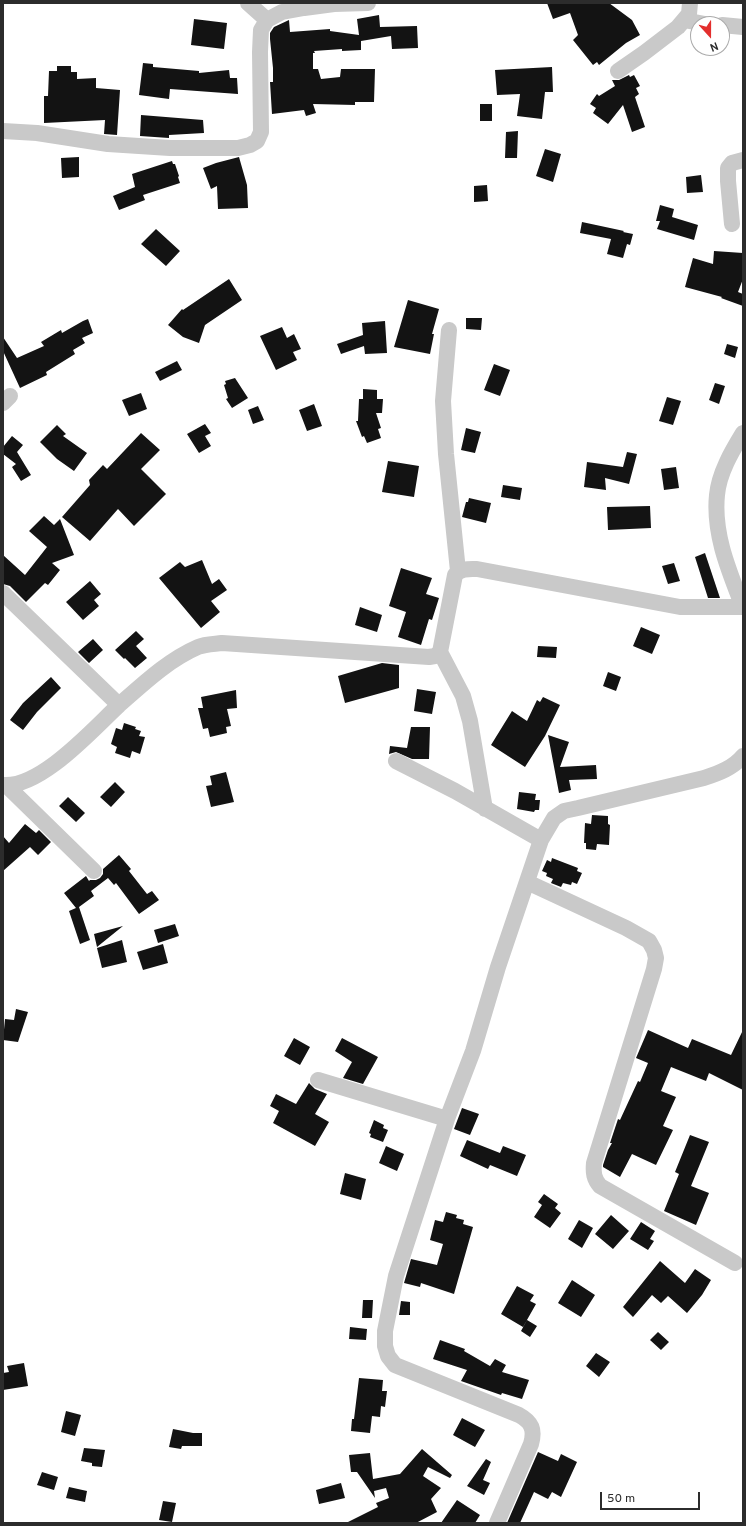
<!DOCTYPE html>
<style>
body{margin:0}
#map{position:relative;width:746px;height:1526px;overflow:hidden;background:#fff;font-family:Overpass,sans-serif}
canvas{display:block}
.frame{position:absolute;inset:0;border:4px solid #2c2c2c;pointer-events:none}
.north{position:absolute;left:690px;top:16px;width:40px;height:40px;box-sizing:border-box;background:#fff;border:1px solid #ababab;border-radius:50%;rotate:159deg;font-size:11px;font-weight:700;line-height:16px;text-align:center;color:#2c2c2c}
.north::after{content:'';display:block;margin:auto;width:14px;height:18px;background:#e32f2d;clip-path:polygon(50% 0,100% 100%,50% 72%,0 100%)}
.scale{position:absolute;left:600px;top:1492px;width:100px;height:18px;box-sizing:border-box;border:2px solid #2c2c2c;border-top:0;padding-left:5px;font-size:12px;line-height:14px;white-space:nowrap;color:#2c2c2c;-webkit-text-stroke:3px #fff;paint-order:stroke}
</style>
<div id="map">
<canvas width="746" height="1526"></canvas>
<div class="frame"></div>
<div class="north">N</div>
<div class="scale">50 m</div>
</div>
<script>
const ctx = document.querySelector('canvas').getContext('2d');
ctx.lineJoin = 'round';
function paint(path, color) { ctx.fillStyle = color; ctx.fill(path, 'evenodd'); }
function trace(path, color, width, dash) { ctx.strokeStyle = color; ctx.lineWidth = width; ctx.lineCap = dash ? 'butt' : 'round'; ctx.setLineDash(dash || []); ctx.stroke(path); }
const building = new Path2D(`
 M547,3H609L632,20L640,35L626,43L599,65L597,62L593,65L573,40L578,35L570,13L553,19Z
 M379,15L380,27L417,26L418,48L392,49L391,36L361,41V50L342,51V49L314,51L315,53H313V69H318L321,79L340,77L341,69H375L374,102H355V105L313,104L316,113L306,116L304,110L272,114L270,82H273V68L270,39V33L274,27L289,20L290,32L330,29V31L359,35L357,19Z
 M194,19L227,23L224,49L191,45Z
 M143,63L153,64V67L199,71V73L229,70L230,78H237L238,94L170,89L169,99L139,95Z
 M57,66H71V72H77V79L96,78V88L120,90L117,135L104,134L105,120L44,123V96H48L49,71H57Z
 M552,67L553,92H545L542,119L517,116L520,94L497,95L495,70Z
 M629,75L630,77L634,75L640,86L636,88L639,94L635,97L645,127L632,132L623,105L608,124L593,113L596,108L590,104L597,94L599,96L615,86L612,80H619Z
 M480,104H492V121H480Z
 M141,115L203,120L204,133L169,135V138L140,136Z
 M518,131L517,158H505L506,132Z
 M545,149L561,154L553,182L536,176Z
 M79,157V177L62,178L61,158Z
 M239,157L247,185L248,208L218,209L217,186L211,189L203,168L216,163Z
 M172,161L173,164H175L179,176L178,177L180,183L143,195L145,200L119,210L113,196L135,187L132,174Z
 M701,175L703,192L687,193L686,177Z
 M487,185L488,201L474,202V186Z
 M660,205L674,209L672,217L698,225L694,240L657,229L660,221H656Z
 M582,222L624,231L623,232L633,234L630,245L627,244L623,258L607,254L611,239L580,233Z
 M156,229L180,251L166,266L141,244Z
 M714,251L743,253V279L738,292L743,294V306L721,298L722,297L685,287L693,258L713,264Z
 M229,279L242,300L205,325L199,343L183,337L168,325L182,309L183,310Z
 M408,300L439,309L432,334H434L430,354L394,347Z
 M466,318H482L481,330L466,329Z
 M88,319L93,333L82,338L85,343L73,350L75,354L46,372L47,375L20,388L3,351V337L17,358L44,346L41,342L61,330L62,333L83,321Z
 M385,321L387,353L365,354L364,346L341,354L337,344L363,335L362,323Z
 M282,327L287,338L294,334L301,349L293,352L297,360L276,370L260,336Z
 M727,344L738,347L735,358L724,354Z
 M177,361L182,370L160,381L155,372Z
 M494,364L510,370L500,396L484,390Z
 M235,378L248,398L232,408L226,399L228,398L224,385L226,384L225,381Z
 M715,383L725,386L719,404L709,400Z
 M363,389L377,390V399H383L382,413H376L381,428L378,429L381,438L367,443L364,436L362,437L356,421H358L359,399H363Z
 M141,393L147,409L129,416L122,400Z
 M667,397L681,401L673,425L659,421Z
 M314,404L322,426L307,431L299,410Z
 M258,406L264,420L253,424L248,410Z
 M205,424L211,433L205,436L211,446L199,453L187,434Z
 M57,425L66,434L63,436L87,453L74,471L57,459L40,442Z
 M466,428L481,432L475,453L461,450Z
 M141,433L160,450L141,469L166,494L134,526L118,509L90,541L62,517L90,485L89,480L103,465L107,469Z
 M12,436L23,445L17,452L31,475L21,481L12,467L16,464L3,454V447Z
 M627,452L637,454L629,484L605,478L606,490L584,487L587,462L623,467Z
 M388,461L419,466L414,497L382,492Z
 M676,467L679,488L664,490L661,469Z
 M503,485L522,488L520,500L501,497Z
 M469,498L491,503L486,523L462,517L466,502H468Z
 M650,506L651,528L608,530L607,507Z
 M44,516L54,525L60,519L74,555L52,563L60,570L48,585L45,583L26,602L10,586L3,584V555L25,575L47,547L29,531Z
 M705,553L720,598H708L695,557Z
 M202,560L212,584L219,579L227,590L211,601L220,612L201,628L159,578L180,562L185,567Z
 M674,563L680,581L668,584L662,566Z
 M401,568L432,578L426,594L439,598L432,620L429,619L421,645L398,637L406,612L389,606Z
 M90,581L101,594L94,600L99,606L83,620L66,602Z
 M360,607L382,615L377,632L355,625Z
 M641,627L660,635L652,654L633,646Z
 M136,631L144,639L136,646L147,658L135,668L125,658L124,659L115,650Z
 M93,639L103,650L89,663L78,652Z
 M538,646L557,647L556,658L537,657Z
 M382,663L399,665V688L345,703L338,676Z
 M608,672L621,677L616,691L603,686Z
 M51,677L61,688L37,712L23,730L10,720L23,703Z
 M417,689L436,692L432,714L414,711Z
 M236,690L237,708L227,709L231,726L226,727L227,733L210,737L208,728L203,729L198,708H203L201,697Z
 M543,697L560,705L545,736L525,767L491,745L512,711L527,721L537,700L540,702Z
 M124,723L136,727L135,729L141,731L139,736L145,737L140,754L132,751L130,758L115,753L117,747L111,744L116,728L122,730Z
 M411,727H430L429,759H412L396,752L389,754L390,746L407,748Z
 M548,735L569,742L560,767L596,765L597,779L569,780L571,790L559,793Z
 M226,772L234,802L211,807L206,786L212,785L210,776Z
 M115,782L125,792L111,807L100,797Z
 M519,792L536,794L535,800H540L539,810H535L534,812L517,809Z
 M68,797L85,813L76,822L59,806Z
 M592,815L608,816V824L610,825L609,845L597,844L596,850L586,849V843H584L585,823L591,824Z
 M25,824L36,833L39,830L51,842L38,855L30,847L3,871V836L9,843Z
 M119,855L131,869L129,871L147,894L152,891L159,900L139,914L116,883L114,885L108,878L91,891L94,896L79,907L90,940L80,944L69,911L76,908L64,893L86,876L89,881L90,880H96L100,878L103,874V869Z
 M552,858L578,868L577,871L582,873L577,884L572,882L571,885L563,883L561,887L551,883L553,879L546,876L547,873L542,871L547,860L551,862Z
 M175,924L179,936L158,943L154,930Z
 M123,926L97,947L94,934Z
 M122,940L127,962L102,968L97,948Z
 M163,944L168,963L143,970L137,952Z
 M16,1009L28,1012L18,1042L3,1040L5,1019L14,1020Z
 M648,1030L688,1048L692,1039L731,1055L743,1030V1090L709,1073L706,1081L671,1067L661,1091L676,1097L663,1126L673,1130L656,1165L632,1154L620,1177L603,1167V1165L608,1150L612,1143H610L618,1119L620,1120L638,1081L640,1082L648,1063L636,1058Z
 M294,1038L310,1047L300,1065L284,1056Z
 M342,1038L378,1057L363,1084L343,1078L352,1062L335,1051Z
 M309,1083L315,1089L327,1094L315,1114L329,1122L315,1146L273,1123L279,1111L270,1106L276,1094L296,1104Z
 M462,1108L479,1114L470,1135L454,1129Z
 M374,1120L384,1125L383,1128L388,1130L383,1142L370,1137L371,1134L369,1133Z
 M690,1135L709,1142L691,1186L709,1193L696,1225L664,1211L679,1174L675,1172Z
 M467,1140L500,1153L503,1146L526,1155L517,1176L490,1165L488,1169L460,1156Z
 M386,1146L404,1154L397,1171L379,1163Z
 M345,1173L366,1179L361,1200L340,1194Z
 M544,1194L558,1204L555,1208L561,1213L550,1228L534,1217L542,1205L538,1202Z
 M446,1212L457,1215L456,1218L464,1220L463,1224L473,1227L454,1294L421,1283L420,1287L404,1283L411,1259L437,1265L443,1244L430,1240L435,1220L443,1222Z
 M611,1215L629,1231L613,1249L595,1234Z
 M579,1220L593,1228L582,1248L568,1239Z
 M641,1222L655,1231L650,1239L654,1241L648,1250L630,1239Z
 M660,1261L685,1283L695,1269L711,1280L702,1295L687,1313L668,1296L661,1303L652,1295L633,1317L623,1307Z
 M572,1280L595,1295L581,1317L558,1303Z
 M517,1286L534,1295L530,1301L536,1304L523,1327L501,1314Z
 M363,1300H373L372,1318H362Z
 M401,1301L410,1302V1315H399Z
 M527,1320L537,1326L530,1337L521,1331Z
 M350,1327L367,1329L366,1340L349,1339Z
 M658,1332L669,1342L661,1350L650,1340Z
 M440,1340L465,1349L464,1351L490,1366L495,1359L506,1365L502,1372L529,1380L522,1399L502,1393L501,1395L461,1381L467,1370L433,1359Z
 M596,1353L610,1362L599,1377L586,1366Z
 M24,1363L28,1386L3,1390V1373L9,1372L7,1366Z
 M359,1378L383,1380L382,1391H387L385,1407L381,1406L380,1417L372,1416L370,1433L351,1431L352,1419H354Z
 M66,1411L81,1415L75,1436L61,1432Z
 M462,1418L485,1430L475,1447L453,1435Z
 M173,1429L193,1433H202V1446H182L181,1449L169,1447Z
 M84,1448L105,1450L102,1467L92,1466V1463L81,1461Z
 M422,1449L452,1475L450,1478L428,1467L423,1476L441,1488L431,1499L437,1512L416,1523H346L378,1507L376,1503L389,1498L386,1488L374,1491L375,1498L357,1472H351L349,1455L370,1453L373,1479L400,1474Z
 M538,1452L558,1461L561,1454L577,1462L561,1497L552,1492L548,1499L534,1492L520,1523H507Z
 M486,1459L491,1462L483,1480L490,1483L484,1495L467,1486Z
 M42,1472L58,1477L54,1490L37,1485Z
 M341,1483L345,1498L319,1504L316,1490Z
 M69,1487L87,1491L85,1502L66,1498Z
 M457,1500L480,1515L475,1523H441Z
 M163,1501L176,1503L172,1522L159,1520Z`);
const minor = new Path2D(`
 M248,3L267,20
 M684,20L705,24
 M722,25L743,27
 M618,71L644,53L678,27L689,14L690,3
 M3,131L37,133L108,144L170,148H238L250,145L257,141L261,132L260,52L261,30L267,20L282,12L304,8L334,4L368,3
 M732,224L728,181V168L732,163L743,160
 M449,330L443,401L446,454L458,571
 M3,403L10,396
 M743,433C732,451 719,473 717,495C713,534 729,571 743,607
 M3,593L119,705
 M440,652L463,696L470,721L485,809
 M396,761L455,791L541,840
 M3,785C41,788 93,729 119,705C143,684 168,660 198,647C205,644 215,644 222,643L429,657L435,656L440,652L455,575C461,568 469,569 477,569L680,607H743
 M6,785L94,871
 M527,882L626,928L649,941L654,950L656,958L654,969L594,1163C593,1173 594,1179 600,1186L735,1263
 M318,1080L447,1119
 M497,1523L531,1444C535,1430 532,1422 519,1415L395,1365L388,1356L385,1346V1331L396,1276L447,1119L473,1051L498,967L541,840L554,818L564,811L578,808L704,778C719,773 733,768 743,756`);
paint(building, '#131313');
trace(minor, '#c9c9c9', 16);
</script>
